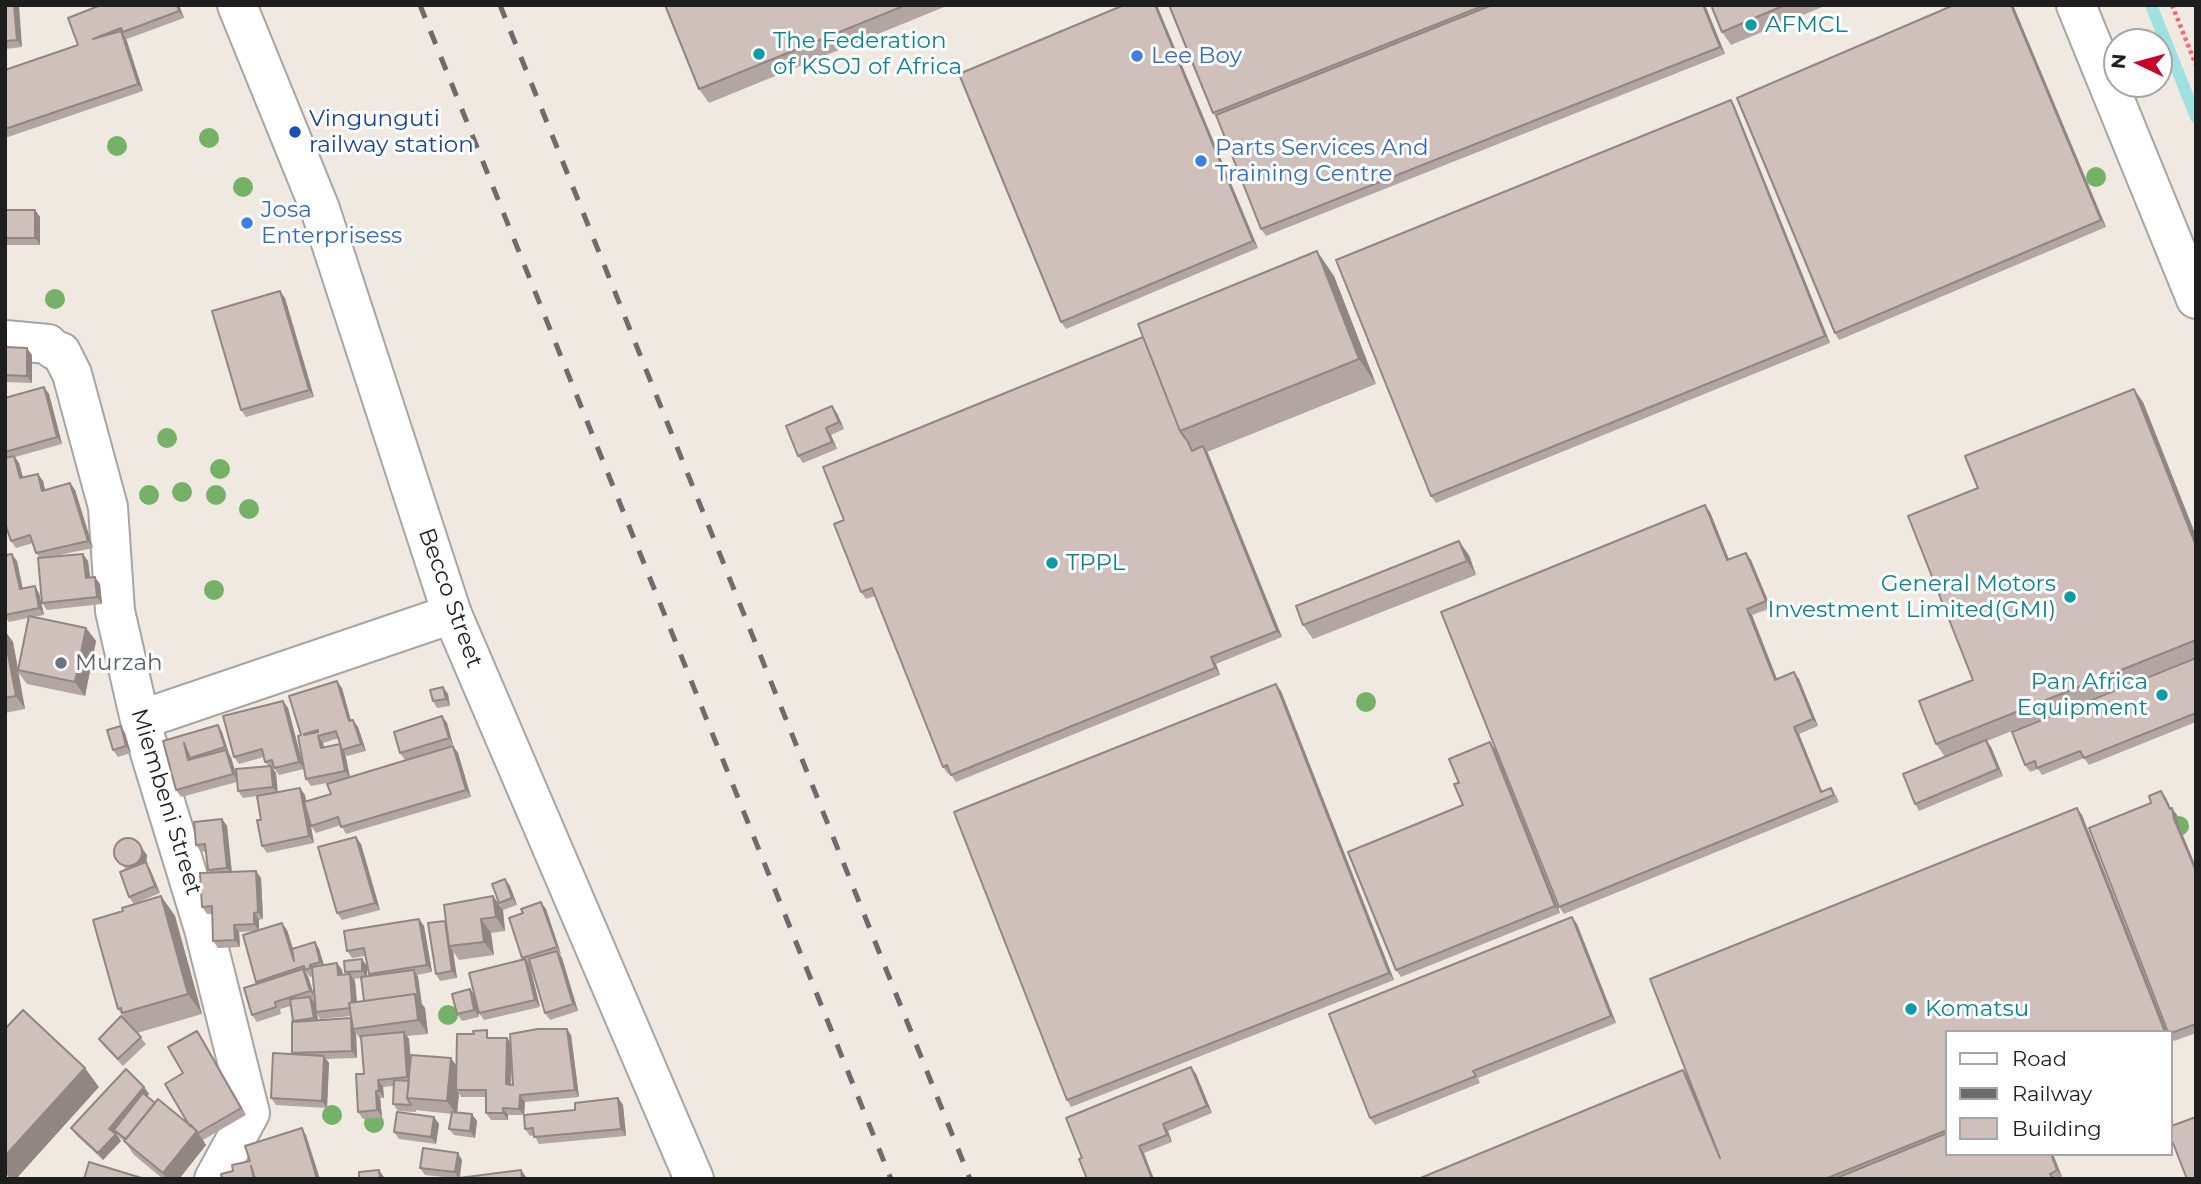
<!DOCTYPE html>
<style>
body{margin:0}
#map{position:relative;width:2201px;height:1184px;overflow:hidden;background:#f0e9e2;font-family:Montserrat,sans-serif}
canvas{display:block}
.frame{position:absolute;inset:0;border:7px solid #1e1e1e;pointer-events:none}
.legend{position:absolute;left:1945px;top:1030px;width:228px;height:126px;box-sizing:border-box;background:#fff;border:2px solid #a5a5a5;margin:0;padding:9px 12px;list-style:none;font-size:21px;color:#1e1e1e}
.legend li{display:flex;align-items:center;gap:14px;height:35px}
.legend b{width:35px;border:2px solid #a5a5a5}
.north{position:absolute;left:2103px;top:28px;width:70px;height:70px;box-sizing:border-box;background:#fff;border:2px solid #a5a5a5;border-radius:50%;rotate:275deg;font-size:19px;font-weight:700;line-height:28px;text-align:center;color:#1e1e1e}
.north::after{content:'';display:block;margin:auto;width:24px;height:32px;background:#cb0029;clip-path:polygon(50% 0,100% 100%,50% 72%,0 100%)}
</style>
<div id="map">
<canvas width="2201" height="1184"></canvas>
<div class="frame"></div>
<ul class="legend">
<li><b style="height:9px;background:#fff"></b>Road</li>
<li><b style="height:9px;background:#6c6c6c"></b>Railway</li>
<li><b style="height:19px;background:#d0c0bb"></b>Building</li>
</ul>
<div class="north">N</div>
</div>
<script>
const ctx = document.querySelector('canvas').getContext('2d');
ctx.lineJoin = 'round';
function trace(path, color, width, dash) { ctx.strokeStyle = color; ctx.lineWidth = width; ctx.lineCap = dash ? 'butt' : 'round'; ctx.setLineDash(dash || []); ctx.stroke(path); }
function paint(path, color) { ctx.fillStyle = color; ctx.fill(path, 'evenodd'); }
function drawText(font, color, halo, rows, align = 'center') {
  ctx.font = font + ' Montserrat,sans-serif'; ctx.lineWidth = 6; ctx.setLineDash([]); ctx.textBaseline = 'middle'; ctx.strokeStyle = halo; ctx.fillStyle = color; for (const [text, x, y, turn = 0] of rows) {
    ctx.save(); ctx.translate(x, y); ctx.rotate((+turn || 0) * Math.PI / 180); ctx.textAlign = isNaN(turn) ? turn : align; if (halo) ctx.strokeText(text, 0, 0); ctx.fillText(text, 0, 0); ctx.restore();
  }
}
const stream = new Path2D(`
 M2151,5L2196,117`);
const path = new Path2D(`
 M2172,5L2196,65`);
const minor = new Path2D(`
 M2076,5L2196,299
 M5,340L48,344L54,350L61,352L72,374L108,507L115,611L140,720L204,929L250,1113L214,1179
 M140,720L452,614`);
const tertiary = new Path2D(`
 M237,5L320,209L452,614L694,1179`);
const rail = new Path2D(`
 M420,5L891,1179
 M500,5L970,1179`);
const trees = [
 [209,138],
 [117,146],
 [2096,177],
 [243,187],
 [55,299],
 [167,438],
 [220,469],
 [182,492],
 [149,495],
 [216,495],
 [249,509],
 [214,590],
 [1366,702],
 [2179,826],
 [448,1015],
 [332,1115],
 [374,1123]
];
const wall = new Path2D(`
 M5,5L22,47L5,49Z
 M101,5H179L184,18L127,39L124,36L143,91L5,138V70L78,45Z
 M665,5H949L709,103L699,89Z
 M1124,5L1258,248L1066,329L1061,322Z
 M1169,5H1705L1725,54L1266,236L1261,229L1218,120L1213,113Z
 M1711,5H1827L1731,45L1722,32Z
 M1954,5H2013L2106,227L1839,340L1835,333Z
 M1731,100L1735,107L1830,343L1436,503L1431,496Z
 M5,210H35L40,217V245H5Z
 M1334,276L1376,384L1207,452L1282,637L1216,664L1220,675L956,782L950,773L948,774L943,767L875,596L866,599L861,592L844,520Z
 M285,298L314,397L246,417L241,410Z
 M5,347L32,355V383L5,382Z
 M44,387L49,394L62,444L15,457L19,463L23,478L43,481L45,490L70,483L75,490L93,548L50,557L88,561L90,577L100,584L102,604L47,610L42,603L40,558L36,553L33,543L16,548L11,541L5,523V398Z
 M2143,402L2196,536V657L1987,741L1991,747L2003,776L1919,811L1915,804L1945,757L1936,744L1973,680L1978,488Z
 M837,413L844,429L831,435L837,449L803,463L798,456Z
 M1710,512L1729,560H1751L1771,608L1752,615L1777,679L1794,672L1799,679L1818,726L1799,734L1822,791L1836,795L1839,802L1564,914L1559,907Z
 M5,555L17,561L23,589L39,593L44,615L33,617L86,628L96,641L85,696L27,684L18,672L25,709L5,713V631L13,642L18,668L28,618L9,622L5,616Z
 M1469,555L1476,575L1313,639L1303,625Z
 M2196,658V722L2089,765L2084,758L2042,775L2038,769L2030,772L2025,765Z
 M443,687L448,694L450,706L437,708L433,701Z
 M342,688L351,721L358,727L366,751L347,756L345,753L350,777L453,746L458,753L471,797L346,834L341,825L316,833L311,826L314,843L267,853L262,846L261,820L257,796L243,798L238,791L237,782L181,797L176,790L163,741L218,725L222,732L237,777L268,766L265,762L264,757L239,764L234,757L283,701L288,708L304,769L279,775L274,768H272L276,773L277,792L300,788L305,795L306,802L331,794L338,781L311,786L306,779L301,735ZM339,738L341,747L324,748L323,743Z
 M1281,691L1394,980L1071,1107L1067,1100Z
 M442,716L447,723L453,745L405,760L400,753Z
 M125,733L131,753L118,757L113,750Z
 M1495,749L1560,913L1401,977L1396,970L1463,805L1459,783Z
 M2166,798L2171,809L2177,815L2179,826L2196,867V1033L2174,1041L2171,1037Z
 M2082,815L2167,1032H1947V1154H2053L2062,1177L2059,1179H1418L1683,1070L1688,1077Z
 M222,819L227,826L232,872L261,878L263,919L259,920V930H287L293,949L315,942L319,949L324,965L337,963L342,970L343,975L347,974L345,972L362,959L367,976H370L369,974L366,956L352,958L347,951L419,919L424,926L432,972L417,975L418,977L422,1005L425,1008L428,1034L407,1036L409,1039L411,1060L456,1066L492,1038H507L511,1043L571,1035L579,1097L525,1102L524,1115L575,1110L618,1098L623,1105L626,1136L539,1144L534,1135L530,1136L525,1129L524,1115H508V1120H491L486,1113V1097H461L459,1093L457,1112L477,1121L475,1138L454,1135L449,1129L452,1114L416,1110V1112L398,1111L393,1104L394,1086L383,1087L384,1098H380L382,1117L363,1119L358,1112L364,1074L362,1042L356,1033L357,1058L326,1059L329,1063L327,1108L276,1105L271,1098L293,1054L292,1053L294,1022L291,1006L280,1009L281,1014L257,1022L252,1015L257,983L256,982V931L239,932L240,947L218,948L213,941L212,914H207L202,907L210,873L208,870L206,851L201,852L196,845ZM307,973L310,977L313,976L314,998L306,974ZM361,978L364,1001L357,1002L355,981L354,979ZM317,1014L320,1019L351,1016V1018L318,1020ZM512,1058L513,1085H511Z
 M361,844L380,910L342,920L337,913Z
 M115,855H147L146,864L150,869L160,893L134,904L129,897L126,870Z
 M505,879L510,886L517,905L503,910L499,903Z
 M161,896L175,916L202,1014L137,1033L146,1044L123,1066L104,1046L99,1039L128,1024L118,1009L123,911Z
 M493,896L503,910L505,931L491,933L494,955L459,960L453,951L457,978L440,981L436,974L445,921L446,923Z
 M546,909L561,954H560L562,958L578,1011L550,1020L545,1013L531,964L529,965L540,1007L484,1020L479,1013L523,960L522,958Z
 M1577,924L1616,1023L1478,1078L1480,1083L1375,1125L1370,1118Z
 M470,989L475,996L479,1017L462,1021L457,1014Z
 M202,1038L246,1115L203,1140L206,1145L179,1179H163L134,1155L125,1142L119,1137L116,1133L121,1141L103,1160L76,1135L71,1128L144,1087L149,1094L147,1097L189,1125L183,1073Z
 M1191,1067L1196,1074L1212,1113L1168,1131L1172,1142L1144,1153L1082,1158Z
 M434,1117L439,1124L436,1144L399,1139L394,1132Z
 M462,1160L460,1178L521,1170L526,1177L453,1178L425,1175L420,1168Z`);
const shadedWall = new Path2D(`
 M14,5H19L22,47L17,40Z
 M177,5H179L184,18L179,11Z
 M1155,5H1157L1258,248L1253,241Z
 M1703,5H1705L1725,54L1720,47Z
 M2011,5H2013L2106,227L2101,220Z
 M121,31L126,38L143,91L138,84Z
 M1731,100L1735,107L1830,343L1825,336Z
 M35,210L40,217V245L35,238Z
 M1317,251L1334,276L1376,384L1359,359Z
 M280,291L285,298L314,397L309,390Z
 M27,348L32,355V383L27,376Z
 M44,387L49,394L62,444L57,437Z
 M2134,389L2143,402L2196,536V546Z
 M832,406L837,413L844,429L839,422Z
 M826,428L831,435L837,449L832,442Z
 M1203,446L1208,453L1282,637L1277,631Z
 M14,456L19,463L25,485L20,478Z
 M38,474L43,481L47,498L42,491Z
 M70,483L75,490L93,548L88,541Z
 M1705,505L1710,512L1732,567L1727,560Z
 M1459,541L1469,555L1476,575L1467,561Z
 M1746,553L1751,560L1771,608L1766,601Z
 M12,554L17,561L24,596L20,589Z
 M83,554L88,561L91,585L86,578Z
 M95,577L100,584L102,604L97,597Z
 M35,586L39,593L44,615L39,608Z
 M1747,609L1752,615L1780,687L1775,680Z
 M86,628L96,641L85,696L75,682Z
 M5,631L13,642L25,709L16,696L5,638Z
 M1211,657L1216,664L1220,675L1215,668Z
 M1794,672L1799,679L1818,726L1813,719Z
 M337,681L342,688L353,728L349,721Z
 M1276,684L1281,691L1394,980L1389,973Z
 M443,687L448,694L450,706L446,699Z
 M283,701L288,708L304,769L299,762Z
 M442,716L447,723L453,745L449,738Z
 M353,720L358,727L366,751L361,744Z
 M218,725L222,732L229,754L225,747Z
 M121,726L125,733L131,753L126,746Z
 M1794,727L1799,734L1825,799L1821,792Z
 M318,736L323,743L326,755L321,748Z
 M1986,740L1991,747L2003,776L1998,769Z
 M1490,742L1495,749L1560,913L1555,906Z
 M340,744L345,753L350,778L345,771Z
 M453,746L458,753L471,797L466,790Z
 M226,750L231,757L238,781L233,774Z
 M271,766L276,773L278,794L273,787Z
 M300,788L305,795L314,843L309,836Z
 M2161,791L2166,798L2172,811V808L2177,815L2179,826L2196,867V871Z
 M2077,808L2082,815L2167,1032H2165Z
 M222,819L227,826L232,875L227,868Z
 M356,837L361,844L380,910L375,903Z
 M137,841L147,855L146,864L150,869L160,893L136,863Z
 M256,871L261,878L263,919L258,912Z
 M505,879L510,886L517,905L512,898Z
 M161,896L175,916L202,1014L188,994Z
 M493,896L503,910L505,931L496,917Z
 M541,902L546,909L561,954L557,947Z
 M254,913L259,920V931L254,924Z
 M1572,917L1577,924L1616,1023L1611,1016Z
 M419,919L424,926L432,972L427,965Z
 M481,919L491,933L494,955L484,942Z
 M445,921L450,928L449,946L453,951L457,978L452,971Z
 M282,923L287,930L299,968L294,961Z
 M234,925L239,932L240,947L235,940Z
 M315,942L319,949L325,969L320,962Z
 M557,951L562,958L578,1011L573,1004Z
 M362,959L367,966V978L362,971Z
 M525,959L530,966L540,1007L535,1000Z
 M337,963L342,970L343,982L338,975Z
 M303,969L308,976L315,998L310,991Z
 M414,970L418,977L422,1005L418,998Z
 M350,974L355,981L358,1015L353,1008Z
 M470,989L475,996L479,1017L474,1010Z
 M415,994L425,1008L428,1034L418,1020Z
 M310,997L315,1004L316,1012L317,1014L319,1025L314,1018Z
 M351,1018L353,1029L356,1033L357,1058L352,1051Z
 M567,1029L571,1035L579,1097L575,1090Z
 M197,1031L202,1038L246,1115L241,1108Z
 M404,1032L409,1039L412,1084L407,1077Z
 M507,1038L512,1045L510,1091L506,1084Z
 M324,1056L329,1063L327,1108L322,1101Z
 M451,1058L461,1072L456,1090L459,1093L457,1115L447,1101Z
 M1191,1067L1196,1074L1212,1113L1207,1106Z
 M85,1068L99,1087L16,1179H10L5,1172V1156Z
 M1683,1070L1688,1077L1720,1158Z
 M378,1080L383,1087L384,1098L379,1091Z
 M144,1087L149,1094L117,1132L114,1130L116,1133L114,1136L109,1129Z
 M376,1091L380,1098L382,1117L377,1110Z
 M520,1095L525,1102L524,1115L519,1109Z
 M618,1098L623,1105L626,1136L621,1129Z
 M503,1108L508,1115V1120L503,1113Z
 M472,1114L477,1121L475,1138L470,1131Z
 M434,1117L439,1124L436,1144L431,1137Z
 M1163,1124L1168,1131L1172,1142L1167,1135Z
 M302,1128L306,1135L320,1179H317Z
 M197,1131L206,1145L179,1179H167L163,1173Z
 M116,1134L121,1141L103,1160L98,1153Z
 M1139,1146L1144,1153L1154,1179H1152Z
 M458,1153L462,1160L459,1179L455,1172Z
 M2051,1154H2053L2062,1177L2057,1170Z
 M379,1170L384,1177V1179H380Z
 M521,1170L526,1177V1179H522Z`);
const building = new Path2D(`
 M5,5H14L17,40L5,41Z
 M101,5H177L179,11L123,32L121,28L93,39L121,31L138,84L5,129V70L78,45L68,18Z
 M665,5H906L699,89Z
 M1124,5H1155L1253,241L1061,322L959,74Z
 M1169,5H1485L1213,113Z
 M1492,5H1703L1720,47L1261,229L1216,115Z
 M1711,5H1785L1722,32Z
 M1954,5H2011L2101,220L1835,333L1737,98Z
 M1731,100L1825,336L1431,496L1336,260Z
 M5,210H35V238H5Z
 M1317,251L1359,359L1180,431L1138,324Z
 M280,291L309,390L241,410L212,311Z
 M1143,337L1180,431L1188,442L1192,451L1203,446L1277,631L1211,657L1215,668L951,775L947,765L943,767L872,588L861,592L834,524L844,520L823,467Z
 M5,347L27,348V376L5,375Z
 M44,387L57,437L5,452V398Z
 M2134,389L2196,546V640L1936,744L1919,701L1973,680L1908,516L1978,488L1965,456Z
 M832,406L839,422L826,428L832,442L798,456L786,426Z
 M14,456L20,478L38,474L42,491L70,483L88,541L36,553L30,535L11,541L5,523V458Z
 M1705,505L1727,560L1746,553L1766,601L1747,609L1775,680L1794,672L1813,719L1794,727L1821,792L1831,788L1834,795L1559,907L1441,612Z
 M1459,541L1467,561L1303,625L1296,606Z
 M12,554L20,589L35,586L39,608L5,615V555Z
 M83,554L86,578L95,577L97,597L42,603L38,558Z
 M29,616L86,628L75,682L18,670Z
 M5,638L16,696L5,698Z
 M2196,658V713L2084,758L2080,751L2037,768L2035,761L2025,765L2012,732Z
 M337,681L349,721L353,720L361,744L342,750L336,731L318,736L321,748L340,744L345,771L306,779L298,736L301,735L289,696ZM318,730V732L304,735V734Z
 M1276,684L1389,973L1067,1100L954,812Z
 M443,687L446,699L433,701L430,690Z
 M283,701L299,762L274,768L272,760L265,762L262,749L234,757L223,716Z
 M442,716L449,738L400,753L394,732Z
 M218,725L225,747L190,758L184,743L188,760L226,750L233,774L176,790L163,741Z
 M121,726L126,746L113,750L107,730Z
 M1986,740L1998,769L1915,804L1903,774Z
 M1490,742L1555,906L1396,970L1348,852L1463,805L1454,784L1459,783L1449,759Z
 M453,746L466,790L341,827L338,817L311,826L304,802L331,794L327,784Z
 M271,766L273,787L238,791L236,769Z
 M300,788L309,836L262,846L257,820H261L257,796Z
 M2161,791L2170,809L2172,808L2174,819L2196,871V1024L2171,1033V1032H2168L2089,828L2151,803L2149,796Z
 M2077,808L2165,1032H1947V1130L1825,1179H1418L1683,1070L1720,1158L1650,979Z
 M222,819L227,868L208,870L205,844L196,845L194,822Z
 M356,837L375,903L337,913L318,847Z
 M114 852a14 14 0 1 1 28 0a14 14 0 1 1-28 0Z
 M146,862L155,886L129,897L120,872Z
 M256,871L258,912L254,913V924L234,925L235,940L213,941L212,906L202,907L200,873Z
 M505,879L512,898L499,903L492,884Z
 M161,896L188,994L122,1013L121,1008L118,1009L93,920L123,911L122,908Z
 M493,896L496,917L481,919L484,942L449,946L444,905Z
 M541,902L557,947L522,958L509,918L523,913L521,909Z
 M1572,917L1611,1016L1473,1071L1476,1076L1370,1118L1329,1014Z
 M419,919L427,965L369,974L364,948L347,951L344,931Z
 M445,921L452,971L436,974L428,923Z
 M282,923L294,961L292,949L315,942L320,962L310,965V968L305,970L304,966L256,982L243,935Z
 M557,951L573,1004L545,1013L529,959Z
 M362,959V971L345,972L344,961Z
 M525,959L535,1000L479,1013L469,973Z
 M337,963L338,975L350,974L352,1002L349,1003L350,1008L316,1012L312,967Z
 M303,969L310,991L275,1002L276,1007L252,1015L244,988Z
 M414,970L418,998L415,994L364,1001L361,977Z
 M470,989L474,1010L457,1014L452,994Z
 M415,994L418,1020L353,1029L349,1003Z
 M310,997L314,1018L293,1021L290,999Z
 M23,1010L85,1068L5,1156V1029Z
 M121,1016L141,1037L118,1059L99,1039Z
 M351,1018L352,1051L292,1053V1022Z
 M538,1029H567L575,1090L520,1095L519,1109L503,1108V1113H486V1090H456L457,1034H474L473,1031L487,1030V1038H507L506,1084L513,1085L510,1034Z
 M197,1031L241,1108L198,1133L191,1125L190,1126L189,1125L165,1084L183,1073L168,1047Z
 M404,1032L407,1077L378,1080L379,1091H376L377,1110L358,1112L356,1074H364L361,1036Z
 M273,1053L324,1056L322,1101L271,1098Z
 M411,1055L451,1058L447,1101L407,1098Z
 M1191,1067L1207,1106L1163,1124L1167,1135L1139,1146L1152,1179H1087L1079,1159L1082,1158L1066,1118Z
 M126,1069L144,1087L109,1129L116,1134L98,1153L71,1128Z
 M394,1080L409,1081L407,1098L411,1105L393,1104Z
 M143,1093L155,1103L126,1139L114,1130Z
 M618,1098L621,1129L534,1137L533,1128L525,1129L524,1115L575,1110V1103Z
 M158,1099L197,1131L163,1173L124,1141Z
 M397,1112L434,1117L431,1137L394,1132Z
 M452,1112L472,1114L470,1131L449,1129Z
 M2196,1117V1179H2187L2171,1138V1126Z
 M302,1128L317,1179H255L251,1166L254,1179H222L221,1174L233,1171L232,1165L250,1161L245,1146Z
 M1947,1133V1154H2051L2057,1170L2050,1174L2053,1179H1834Z
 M423,1148L458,1153L455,1172L420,1168Z
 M89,1162L145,1179H84Z
 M379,1170L380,1179H359V1172Z
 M521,1170L522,1179H451Z`);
const markers = [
 [1751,25,7,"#0f9aa8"],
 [759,54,7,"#0f9aa8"],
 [1137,56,7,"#3f7fe0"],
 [295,132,7,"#1a4fb4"],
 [1201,161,7,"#3f7fe0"],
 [247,223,7,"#3f7fe0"],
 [1052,563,7,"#0f9aa8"],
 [2070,597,7,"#0f9aa8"],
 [61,663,7,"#6b7280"],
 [2162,695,7,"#0f9aa8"],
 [1911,1009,7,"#0f9aa8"]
];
const cultureNames = [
 ["AFMCL",1765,25],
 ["The Federation",773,41],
 ["of KSOJ of Africa",773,67],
 ["TPPL",1066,563],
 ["General Motors",2056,584,"right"],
 ["Investment Limited(GMI)",2056,610,"right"],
 ["Pan Africa",2148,682,"right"],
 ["Equipment",2148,708,"right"],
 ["Komatsu",1925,1009]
];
const shopNames = [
 ["Lee Boy",1151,56],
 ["Parts Services And",1215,148],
 ["Training Centre",1215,174],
 ["Josa",261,210],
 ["Enterprisess",261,236]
];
const transitNames = [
 ["Vingunguti",309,119],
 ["railway station",309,145]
];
const streetNames = [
 ["Becco Street",450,598,70],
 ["Miembeni Street",166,802,73]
];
const worshipNames = [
 ["Murzah",75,663]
];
trace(stream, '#9fe0e1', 12);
trace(minor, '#a5a5a5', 42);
trace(tertiary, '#a5a5a5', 42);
trace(path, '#ff6473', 4.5, [3.5, 3.5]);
trace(minor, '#fff', 38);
trace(tertiary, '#fff', 38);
trace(rail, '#6c6c6c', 5, [14, 14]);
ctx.fillStyle = '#75b267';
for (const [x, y] of trees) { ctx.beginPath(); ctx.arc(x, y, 10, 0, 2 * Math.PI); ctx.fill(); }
paint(wall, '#b3a5a1');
paint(shadedWall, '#928683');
paint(building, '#d0c0bb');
trace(building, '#928683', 2);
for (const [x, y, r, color] of markers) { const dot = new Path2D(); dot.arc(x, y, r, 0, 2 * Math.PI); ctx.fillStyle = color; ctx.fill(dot); trace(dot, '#fff', 2.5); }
drawText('23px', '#0d838f', '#fff', cultureNames, 'left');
drawText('23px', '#366cbe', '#fff', shopNames, 'left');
drawText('23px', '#164399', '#fff', transitNames, 'left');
drawText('23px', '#1e1e1e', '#fff', streetNames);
drawText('23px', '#5b616d', '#fff', worshipNames, 'left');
</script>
